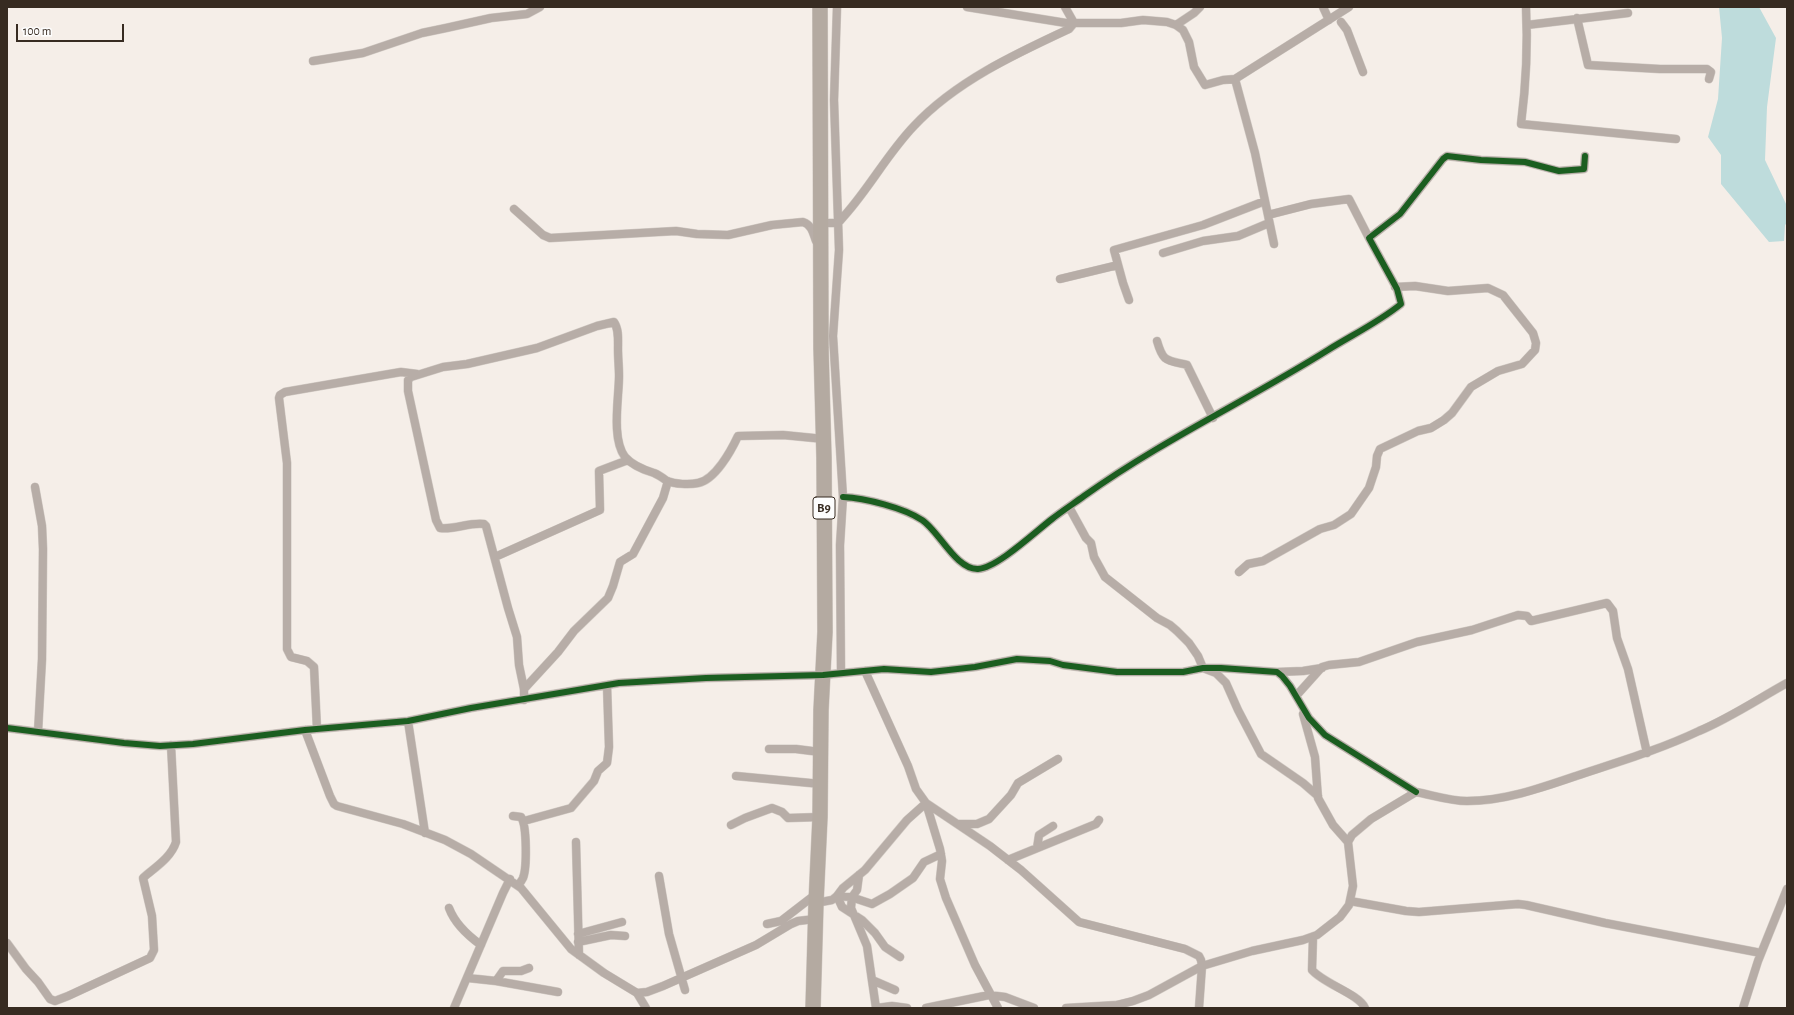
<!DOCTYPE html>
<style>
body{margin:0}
#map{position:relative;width:1794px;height:1015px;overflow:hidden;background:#f5eee8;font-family:"Alegreya Sans",sans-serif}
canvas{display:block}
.frame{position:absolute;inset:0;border:8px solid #372b21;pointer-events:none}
.scale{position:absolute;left:16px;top:24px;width:108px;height:18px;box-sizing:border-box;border:2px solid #372b21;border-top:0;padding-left:5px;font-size:12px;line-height:14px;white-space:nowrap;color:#372b21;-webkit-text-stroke:3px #fdfdfd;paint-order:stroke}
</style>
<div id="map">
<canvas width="1794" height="1015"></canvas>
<div class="frame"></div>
<div class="scale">100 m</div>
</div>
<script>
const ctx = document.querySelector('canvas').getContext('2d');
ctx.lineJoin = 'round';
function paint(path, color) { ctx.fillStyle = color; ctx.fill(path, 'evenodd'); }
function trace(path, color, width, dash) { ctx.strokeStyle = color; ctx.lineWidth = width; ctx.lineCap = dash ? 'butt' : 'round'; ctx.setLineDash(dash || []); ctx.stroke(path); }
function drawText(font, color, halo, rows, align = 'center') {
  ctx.font = font + ' "Alegreya Sans",sans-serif'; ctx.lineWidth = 3; ctx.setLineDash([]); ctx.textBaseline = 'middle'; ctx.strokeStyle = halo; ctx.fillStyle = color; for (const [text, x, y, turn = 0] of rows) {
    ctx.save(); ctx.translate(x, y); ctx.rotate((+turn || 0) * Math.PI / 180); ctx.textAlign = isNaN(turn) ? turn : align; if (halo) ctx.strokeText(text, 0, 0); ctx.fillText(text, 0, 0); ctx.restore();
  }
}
const water = new Path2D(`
 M1719,7H1759L1776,38L1767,107L1765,160L1787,206V223L1785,225L1784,241L1769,242L1721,184V155L1708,137L1718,99L1722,38Z`);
const street = new Path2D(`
 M837,7L834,100L839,250L833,336L843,497L840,545L841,673
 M967,7L1066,23H1121L1143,20L1167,22L1176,25L1183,30L1189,42L1194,67L1205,85L1223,80L1235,79L1349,7
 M1065,7L1074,23
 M1323,7L1329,20
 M1526,7C1528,46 1526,85 1521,124L1676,139
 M1577,18L1588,65L1660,69H1707L1711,72L1709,79
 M1341,22L1347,30L1363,72
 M1176,25L1194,13L1200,7
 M1527,25L1628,13
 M313,61L363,53L422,33L446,28L491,18L527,14L540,7
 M1235,79L1255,153L1274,244
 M514,209L543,235L550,238L676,231L697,234L728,235L772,225L803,222C812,225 813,233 816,241
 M1268,215L1311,204L1349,199L1369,238
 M822,223H838L845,215C870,187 888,153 914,126C955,82 1015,54 1069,29L1074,23
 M1163,253L1203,241L1238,236L1269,223
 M1060,279L1118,265
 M1129,300L1123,283L1114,250L1203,225L1265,201
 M1157,341C1163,362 1166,360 1187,365L1213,418
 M35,487L42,526L43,549L42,659L38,732
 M843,497C865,498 904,508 922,520C939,531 956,570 978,569C997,568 1035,532 1052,519C1062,511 1073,504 1084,496C1161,441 1248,400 1328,350C1352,335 1379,322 1401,304L1397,289L1369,238L1400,214L1443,159L1447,156L1481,160L1525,162L1559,171L1584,169L1585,156
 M1069,507L1086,538L1091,543L1094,557L1105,577L1157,618L1170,625L1177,631L1189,643L1198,656L1203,668L1216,673L1226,683L1238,710L1261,754L1303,783L1318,796
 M495,557L600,510L599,471L628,460
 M1239,572L1248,564L1263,561L1320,529L1334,525L1351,514L1369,488L1376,467L1377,456L1380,449L1418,431L1431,428L1444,420L1452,413L1471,387L1498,371L1522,364L1535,350L1536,343L1533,333L1503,295L1488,288L1448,291L1415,286L1395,287
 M865,671L908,766L916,789L926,803L940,849L942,861L940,879L946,898L975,965L998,1008
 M1277,672L1303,671L1322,668
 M524,689L558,652L574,631L608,598L613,586L620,562L633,554L663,498L668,481
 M1296,696L1322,667L1329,665L1359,662L1417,642L1472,630L1518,615L1527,616L1531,621L1607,603L1613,611L1617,638L1628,669L1647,753
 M524,700V689L519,665L517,637L508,608L486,526L484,524C469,522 455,530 440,528L436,520L408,391V380L411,377L443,367L467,364L537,348L597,326L614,322C619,329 618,340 618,349C618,358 619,367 619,376C619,398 611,438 625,457C632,465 644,470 654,473C659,475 663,478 667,481C675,484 689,485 698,483C715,480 731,451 738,436L783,435L824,439
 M1303,714L1315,757L1318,798L1333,825L1348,842
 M408,721L425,833
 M7,728L124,743L160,746L193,744L305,730L408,721L471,708L619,683L706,678L823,675L884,669L931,672L975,667L1017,659L1050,661L1063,665L1117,672H1183L1203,668H1221L1277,672L1282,676L1290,686L1309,718L1325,735L1416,792
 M317,729L314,667L307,661L291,657L287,649V463L279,398L280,395L285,392L401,372L417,374
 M305,730L330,796L334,804L337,806L403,824L445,840L471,854L521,888L571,949L604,973L637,993L646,1008
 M769,749H796L820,752
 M736,776L821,784
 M513,816L521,817C527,825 527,868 523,878C522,880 520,883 518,886
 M524,821L571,808L594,781L598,771L607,763L609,747L607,685
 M958,824H977L989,819L1011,795L1018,783L1058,759
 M731,825L745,818L772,808L782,812L788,818L820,817
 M576,842L579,955
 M1037,848L1039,835L1053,826
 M1008,860L1096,824L1099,820
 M859,875L857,890L852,897L851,908L867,946L876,1008
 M659,876L669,934L685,990
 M837,896L851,897L872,904L890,894L913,878L924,862L941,854
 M837,896L842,907L862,920L875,933L885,947L900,957
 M1350,901L1406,911L1419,912L1518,904L1526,905L1605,923L1761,953
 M816,903L832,900L837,896L843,888L865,870L907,820L926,803L990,846L1021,870L1079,922L1185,949L1199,956L1201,960L1202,966L1199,1008
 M449,908C455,924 467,935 481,945
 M767,924L781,921L816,894
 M578,934L622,922
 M1313,937L1312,970C1324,984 1359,994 1365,1008
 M578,942L611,935L625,936
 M7,943L26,969L38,982L50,999L55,1001L68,996L150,958L154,950L152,916L143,878C154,868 171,858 176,842L171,745
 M468,978L496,981L503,971H521L529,968
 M872,980L895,990
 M496,981L558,992
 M637,993L647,992L663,986L756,945L791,924L798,921L815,919
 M454,1008L503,893L510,879
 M877,1008L892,1006L907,1008
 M926,1008L989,995L1005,997L1034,1008
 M1066,1008L1117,1005L1133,1001L1149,995L1202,966L1252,951L1303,940L1317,935L1340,917L1349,905L1353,886L1348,842L1352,835L1371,819L1416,792C1432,795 1450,801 1467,801C1504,801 1541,788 1576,776C1618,762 1659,750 1699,731C1730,718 1758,699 1787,683
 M1743,1008L1758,961L1787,889`);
const highway = new Path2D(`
 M813,1008L816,903L820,817L821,710L825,632L824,458L821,348L820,7`);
const cycleway = new Path2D(`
 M843,497C865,498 904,508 922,520C939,531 956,570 978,569C997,568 1035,532 1052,519C1062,511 1073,504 1084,496C1161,441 1248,400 1328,350C1352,335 1379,322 1401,304L1397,289L1369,238L1400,214L1443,159L1447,156L1481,160L1525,162L1559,171L1584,169L1585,156
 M7,728L124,743L160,746L193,744L305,730L408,721L471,708L619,683L706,678L823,675L884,669L931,672L975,667L1017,659L1050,661L1063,665L1117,672H1183L1203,668H1221L1277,672L1282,676L1290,686L1309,718L1325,735L1416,792`);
const shields = [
 [824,508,22]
];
const shieldNames = [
 ["B9",824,508]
];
paint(water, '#bedcdc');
trace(street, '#d2cbc5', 9);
trace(highway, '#d2cbc5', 16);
trace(street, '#b7ada7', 8);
trace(highway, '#b4aaa1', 15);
trace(cycleway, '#1b5e20', 6);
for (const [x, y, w] of shields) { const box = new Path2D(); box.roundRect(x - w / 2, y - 11, w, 22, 3); ctx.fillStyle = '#fdfdfd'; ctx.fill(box); trace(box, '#372b21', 1); }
drawText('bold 13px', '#372b21', null, shieldNames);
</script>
